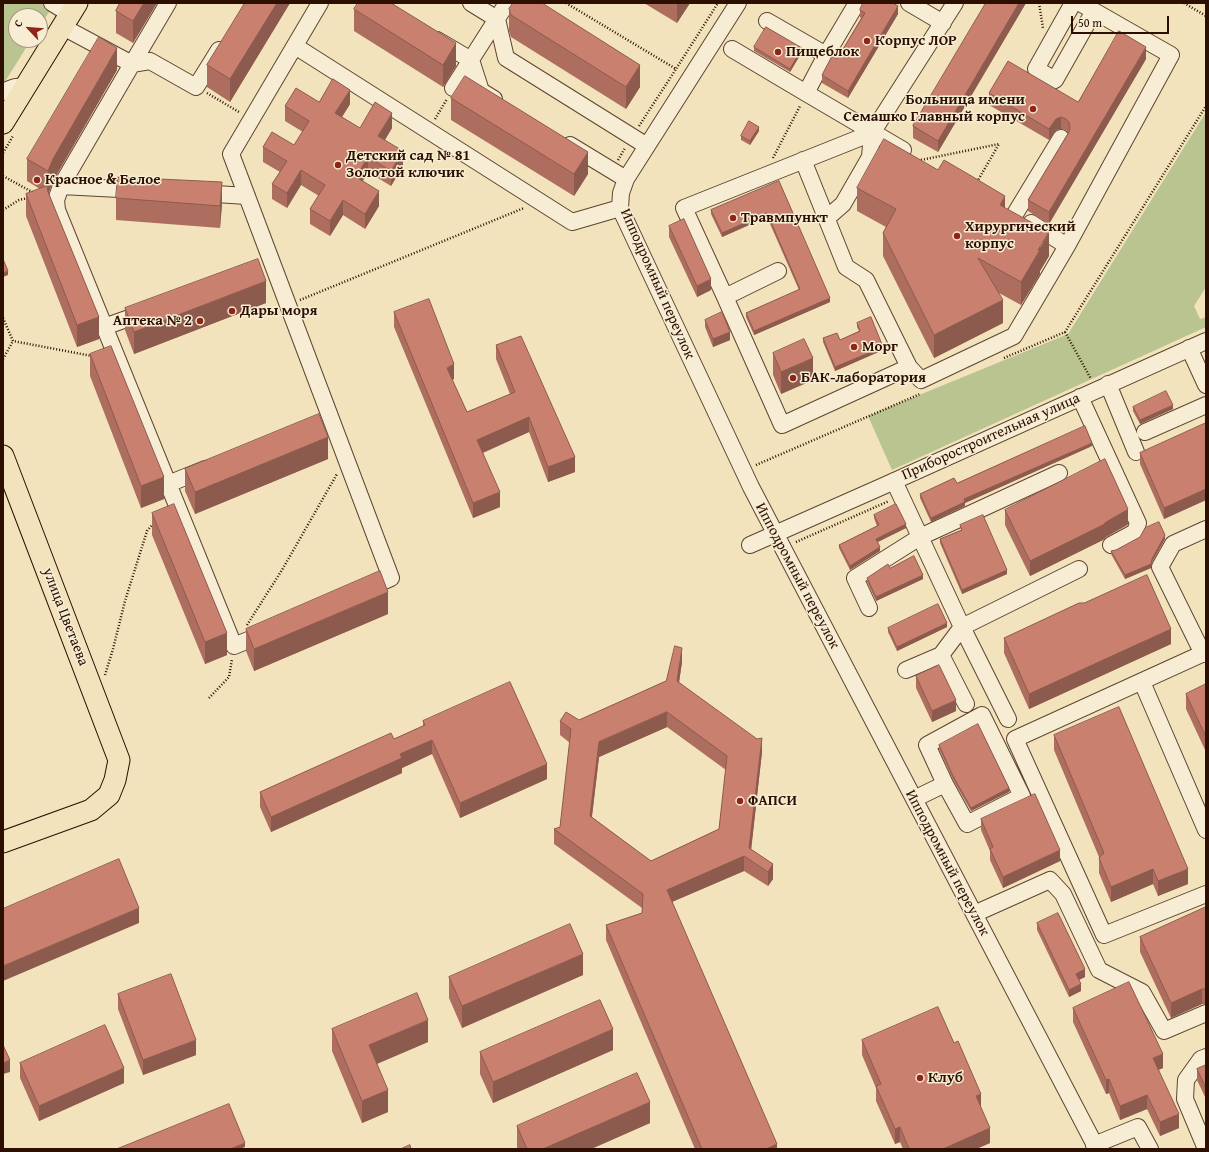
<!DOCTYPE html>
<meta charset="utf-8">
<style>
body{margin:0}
#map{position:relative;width:1209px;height:1152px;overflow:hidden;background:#f2e3bd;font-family:"Gentium Book Plus",serif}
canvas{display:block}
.frame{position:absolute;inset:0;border:4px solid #2c0f00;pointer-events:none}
.north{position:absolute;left:8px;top:8px;width:40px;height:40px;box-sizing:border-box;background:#f7edd4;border:1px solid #a6947f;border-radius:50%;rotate:296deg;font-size:11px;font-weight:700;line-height:16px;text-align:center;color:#2c0f00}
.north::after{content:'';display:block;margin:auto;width:14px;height:18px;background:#8f2418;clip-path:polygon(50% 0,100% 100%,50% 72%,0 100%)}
.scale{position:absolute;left:1071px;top:16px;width:98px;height:18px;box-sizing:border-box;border:2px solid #2c0f00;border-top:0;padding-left:5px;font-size:12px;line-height:14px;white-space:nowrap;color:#2c0f00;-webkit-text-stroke:3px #f7edd4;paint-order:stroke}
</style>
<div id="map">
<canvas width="1209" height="1152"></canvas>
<div class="frame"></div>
<div class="north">С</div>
<div class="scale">50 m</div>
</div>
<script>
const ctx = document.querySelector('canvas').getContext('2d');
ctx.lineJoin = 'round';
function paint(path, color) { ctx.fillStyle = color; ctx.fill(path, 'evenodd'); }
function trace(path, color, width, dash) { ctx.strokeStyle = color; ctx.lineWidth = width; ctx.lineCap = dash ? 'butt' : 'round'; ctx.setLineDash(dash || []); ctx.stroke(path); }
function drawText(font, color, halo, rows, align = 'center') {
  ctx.font = font + ' "Gentium Book Plus",serif'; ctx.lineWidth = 3; ctx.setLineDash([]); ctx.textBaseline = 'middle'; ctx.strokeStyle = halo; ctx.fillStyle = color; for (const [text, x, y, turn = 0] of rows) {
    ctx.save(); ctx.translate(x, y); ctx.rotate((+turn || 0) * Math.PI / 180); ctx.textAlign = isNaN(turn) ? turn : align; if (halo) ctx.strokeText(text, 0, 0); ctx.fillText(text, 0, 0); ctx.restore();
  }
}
const green = new Path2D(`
 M3,3H55L40,26V16H16V40H31L6,80L3,82Z
 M1206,112V287L1194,306L1200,319L1206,317V327L892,470L868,416L1068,334Z`);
const path = new Path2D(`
 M566,3L676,69L718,3
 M1039,3L1043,28
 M1184,3L1206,16
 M207,93L239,112
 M435,119L447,99
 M639,126L676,69
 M3,153L13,136
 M773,158L800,106
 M618,160L625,148
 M921,160L999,144
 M3,176L34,193
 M977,182L999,144
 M3,210L19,200L28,198
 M300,300L524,208
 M3,318L13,341L92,356
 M1065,332L1091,379
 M1004,358L1065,332L1206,106
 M3,359L13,341
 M756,465L920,394
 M796,542L889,501
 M247,625L282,570L337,474
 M105,675L113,649L125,601L147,531L153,524
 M209,698L229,677L232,659`);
const minor = new Path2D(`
 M52,3L70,14
 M320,3L231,154L391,578L364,590
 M471,3L497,19L506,58L647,146
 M738,3L626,179L621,193L620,208L751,487L1097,1149
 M857,3L826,55L806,93L903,150
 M909,3L943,23
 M1073,3L1036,69L1055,80L1094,11L1080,3
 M767,21L826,55
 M63,27L132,64L61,186L56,200L57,210L234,646L265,633
 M437,40L471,60L481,91L494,99
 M295,46L572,222L620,208
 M732,49L806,93
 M132,64L150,61L196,87L219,50
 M132,64L168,3
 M453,88L507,3
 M3,92C11,88 16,85 25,88
 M570,145L626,179
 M803,160L846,267L866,280L909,367L921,380L1014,336L1067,246L1171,55L1094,11
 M61,186L139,190
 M200,193L247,196
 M1015,214L1061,138
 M827,218L843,204L870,157L872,133
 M1031,223L1067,246
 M778,271L725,297L684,208L872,133L955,3
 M725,297L782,425L909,367
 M104,327L146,312
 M1189,348L1206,385
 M1108,384L1136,452
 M1080,397L1138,523L1135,532L1111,545
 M1145,432L1206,405
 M894,481L962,627L1079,569
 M168,484L205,469
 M750,545L881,487L1206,341
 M869,608L855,578L920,537L1059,473
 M1206,652L1015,739L1104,935L1206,894
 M1203,654L1160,567L1173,544L1206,529
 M941,655L966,704
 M906,670L941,655L962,627L1008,719
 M1142,682L1206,830
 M914,799L945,784L967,824L1022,796L982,715L927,745L945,784
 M974,914L1050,880L1063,894L1099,970L1142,992L1164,1031L1206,1013
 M1206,1057L1201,1059L1186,1080L1185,1099L1206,1149
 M1094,1145L1138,1127L1150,1149`);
const major = new Path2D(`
 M3,123L77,3
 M3,456L119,760L115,780L109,795L91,810L3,842`);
const wall = new Path2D(`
 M120,3H157L133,43L116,33V11Z
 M245,3H290L230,102L207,87V65Z
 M644,3H690L677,23Z
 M986,3H1026L938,152L913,138V126Z
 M354,9L456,66L443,87L354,31Z
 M509,9L640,87L626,109L511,37L509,31Z
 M860,10L898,14L848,98L822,83V75L837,59L861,18L860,17Z
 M754,47L802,52L790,72L754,51Z
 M1146,59L1049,224L1028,211V200L1068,133L1066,130L1061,129L1056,130L1049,140L989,105V93L1078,102Z
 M117,70L53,181L49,193L99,339L77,347L26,216V194L40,189L27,181V159Z
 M451,98L588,174L574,196L451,120Z
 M319,102L350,104L342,117L360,128H392L385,140L403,166L391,186L368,172L363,181L379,206L365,229L343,215L330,236L310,224V209L319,196L301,185L287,208L272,199V184L280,172L263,162V147L294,145L303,132L285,121V106Z
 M759,131L750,145L741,140V136Z
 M779,181L830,302L754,335L746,317V313L799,290L767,217L722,237L711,214V210Z
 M857,188L1005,208L1049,256L1040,271V274L1021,305L999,293L1003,323L934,358L883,256V233L886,227L857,211Z
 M116,198L222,204L220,228L116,220Z
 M669,226L711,290L697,297L669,237Z
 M266,303L134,354L125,330V308Z
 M394,312L454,379L452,380L467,412L510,394L496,359V345L575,472L548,482L529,432L483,453L500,507L473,518L394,327Z
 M705,320L730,340L713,347L705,327Z
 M857,323L883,350L835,371L823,342V338L840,340L859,331L857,327Z
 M773,353L813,380L781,394L773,375Z
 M90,354L164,499L141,508L90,376Z
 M1133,407L1173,409L1140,424L1133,411Z
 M1206,423V500L1164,519L1140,464V453Z
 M1092,446L965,503V506L931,522L920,498V494L957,483Z
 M328,459L195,514L185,491V469Z
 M1005,510L1128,524L1127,525L1106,537L1103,540L1030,576L1005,525Z
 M152,513L227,655L205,664L152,535Z
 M874,515L906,528L877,542L880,551L850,570L839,548V545L877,526L874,518Z
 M960,525L1007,574L962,594L940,543V539L961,530Z
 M1165,539L1152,562L1151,568L1125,579L1111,554V551Z
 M890,568L923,579L876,601L867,582V578Z
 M388,614L254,671L246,651V629Z
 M947,627L897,651L888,632V628Z
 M1004,638L1171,644L1029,709L1004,653Z
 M682,662L679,682L762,752L751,849L773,864V879L768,886L744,871L672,902L777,1149H695L606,940V925L642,913V908L554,844V829L560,827L570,743L560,735V721L579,720L666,681ZM667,727L726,770L719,829L651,861L592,817L599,757Z
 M916,676L956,711L932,722L916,688Z
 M1206,684V752L1186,709V694Z
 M423,721L547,779L460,818L432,754L402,768V773L271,832L260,807V792L394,739L423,726Z
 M1054,735L1188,884L1158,896L1153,884L1111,902L1099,873V857L1054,750Z
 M939,745L1009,792L971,811L953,780L939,749Z
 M981,819L1060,861L1003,888L990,860V851L981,830Z
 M1206,907V1004H1202L1171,1018L1140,952V937Z
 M1037,923L1085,977L1079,980L1081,991L1069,997L1037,930Z
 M583,975L462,1028L449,998V977Z
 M118,994L196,1055L143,1075L118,1009Z
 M1073,1008L1163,1068L1158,1070L1179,1128L1160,1136L1147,1109L1120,1120L1109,1093L1106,1094L1073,1022Z
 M332,1029L428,1042L377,1064L388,1112L362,1123L332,1051Z
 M862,1040L981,1109L990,1143L976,1149H903L900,1142L895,1144L876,1101V1088L862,1055Z
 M613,1050L493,1103L480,1074V1052Z
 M20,1063L124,1083L39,1121L20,1078Z
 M1206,1065V1099L1197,1080V1069Z
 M650,1123L591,1149H518L517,1147V1126Z`);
const shadedWall = new Path2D(`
 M144,3H157L133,43V21Z
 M277,3H290L230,102V79Z
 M677,3H690L677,23Z
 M1019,3H1026L938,152V141Z
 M898,6V14L848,98V91Z
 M456,43V66L443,87V65Z
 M1146,47V59L1049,224V212Z
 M117,48V70L53,181L48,193V171L53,159Z
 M802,48V52L790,72V69Z
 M640,65V87L626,109V87Z
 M350,90V104L335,128V113Z
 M392,113V128L378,151V136Z
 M1061,117V129L1056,130L1049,140V129L1056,119Z
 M759,127V131L750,145V141Z
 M403,151V166L391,186V171Z
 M588,152V174L574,196V174Z
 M368,157V172L356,192V177Z
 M301,170V185L287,208V193Z
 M222,182V204L220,228V206Z
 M379,191V206L365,229V214Z
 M1005,196V220L1000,205Z
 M343,200V215L330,236V221Z
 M767,213V217L722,237V233Z
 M1049,232V256L1040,271V274L1021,305V282Z
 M8,271V275L3,277V273Z
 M711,279V290L697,297V286Z
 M266,281V303L134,354V332Z
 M830,298V302L754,335V331Z
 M1003,300V323L934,358V335Z
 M99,317V339L77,347V325Z
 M730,332V340L713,347V339Z
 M883,347V350L835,371V367Z
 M813,358V380L781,394V372Z
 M454,364V379L447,383V368Z
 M1173,405V409L1140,424V420Z
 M529,417V432L477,455V440Z
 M328,437V459L195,514V492Z
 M1092,443V446L965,503V506L931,522V518L964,499Z
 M575,457V472L548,482V467Z
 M164,477V499L141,508V486Z
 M1206,489V500L1164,519V508Z
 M500,492V507L473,518V503Z
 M1128,509V524L1127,525L1106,537L1103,540L1030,576V561L1106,522Z
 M906,524V528L876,543V539Z
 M1165,535V539L1152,562L1151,568L1125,579V575L1152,559Z
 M880,547V551L850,570V566Z
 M1007,570V574L962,594V590Z
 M923,575V579L876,601V597Z
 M388,592V614L254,671V649Z
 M947,623V627L897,651V647Z
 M1171,629V644L1029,709V694Z
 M227,633V655L205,664V642Z
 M682,648V662L677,696V681Z
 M956,700V711L932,722V711Z
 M667,712V727L599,757L590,831V816L599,742Z
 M762,738V752L750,860L749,848Z
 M432,740V754L402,768V773L271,832V817L400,754Z
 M547,764V779L460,818V803Z
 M1009,788V792L971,811V808Z
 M1060,850V861L1003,888V877Z
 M744,856V871L667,904V890Z
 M773,864V879L768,886V872Z
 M1153,869V884L1111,902V887Z
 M1188,869V884L1158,896V881Z
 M139,908V923L3,981V966Z
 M583,954V975L462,1028V1006Z
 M1085,969V977L1076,981V974Z
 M1081,984V991L1069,997V990Z
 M1202,989V1004L1171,1018V1003Z
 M428,1020V1042L369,1067V1045Z
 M613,1029V1050L493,1103V1082Z
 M196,1040V1055L143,1075V1060Z
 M1163,1054V1068L1153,1072V1058Z
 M10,1060V1072L3,1074V1063Z
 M124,1068V1083L39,1121V1106Z
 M1109,1079V1093L1106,1094V1080Z
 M388,1090V1112L362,1123V1101Z
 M981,1094V1109L976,1096Z
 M1147,1095V1109L1120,1120V1106Z
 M650,1102V1123L591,1149H543Z
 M1179,1114V1128L1160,1136V1122Z
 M900,1127V1142L895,1144V1129Z
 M990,1128V1143L976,1149H943Z
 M245,1143V1147L240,1149H230Z
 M777,1144V1149H766Z`);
const building = new Path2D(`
 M120,3H144L133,21L116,11Z
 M245,3H277L230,79L207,65Z
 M358,3H391L456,43L443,65L354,9Z
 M513,3H542L640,65L626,87L511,15L509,9Z
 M863,3H893L898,6L848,91L822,75L832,56L837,59L865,13L860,10Z
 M986,3H1019L938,141L913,126Z
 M766,27L802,48L790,69L754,47Z
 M1119,31L1146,47L1049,212L1028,200L1069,132L1070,127L1069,122L1066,119L1061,117L1056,119L1049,129L989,93L1008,61L1078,102Z
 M99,37L117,48L53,159L48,171L27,159Z
 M465,76L588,152L574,174L451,98Z
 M333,79L350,90L335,113L360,128L375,102L392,113L378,136L403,151L391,171L368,157L356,177L379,191L365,214L343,200L330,221L310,209L325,185L301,170L287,193L272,184L287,161L263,147L272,132L294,145L309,121L285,106L296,88L319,102Z
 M749,121L759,127L750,141L741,136Z
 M884,139L938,170L944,160L968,174L1005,196L1000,205L1049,232L1038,250H1040L1021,282L978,258L1003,300L934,335L883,233L896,209L857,188Z
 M118,177L222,182L220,206L116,198Z
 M779,181L830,298L754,331L746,313L800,289L767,213L722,233L711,210Z
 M47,186L48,192L99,317L77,325L26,194Z
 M684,219L711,279L697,286L669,226Z
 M3,259L8,271L3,273Z
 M258,259L266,281L134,332L125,308Z
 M429,299L454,364L447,368L467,412L515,392L496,345L521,336L575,457L548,467L529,417L477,440L500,492L473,503L394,312Z
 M722,312L730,332L713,339L705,320Z
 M871,317L883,347L835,367L823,338L837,333L840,340L860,331L857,323Z
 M804,339L813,358L781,372L773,353Z
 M111,346L164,477L141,486L90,354Z
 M1166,391L1173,405L1140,420L1133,407Z
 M319,414L328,437L195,492L185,469Z
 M1206,423V489L1164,508L1140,453Z
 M1085,426L1092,443L964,499L965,502L931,518L920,494L954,478L957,483Z
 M1105,459L1128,509L1127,510L1106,522L1103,525L1030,561L1005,510Z
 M174,504L227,633L205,642L152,513Z
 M896,504L906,524L876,539L880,547L850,566L839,545L879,525L874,515Z
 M983,515L1007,570L962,590L940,539L962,530L960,525Z
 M1159,522L1165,535L1152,559L1151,564L1125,575L1111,551L1116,550L1140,537L1145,528Z
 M914,556L923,575L876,597L867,578L888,564L890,568Z
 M380,571L388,592L254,649L246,629Z
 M1147,575L1171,629L1029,694L1004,638L1079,603H1084Z
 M938,604L947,623L897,647L888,628Z
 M675,646L682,648L677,681L757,739L762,738L749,848L773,864L768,872L744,856L667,890L777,1144L766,1149H702L606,925L642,913L643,894L554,829L560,827L571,729L560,721L566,712L579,720L666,681ZM667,712L727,756L719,829L651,861L590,816L599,742Z
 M939,665L956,700L932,711L916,676Z
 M510,682L547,764L460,803L432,740L400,754L402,758L271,817L260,792L391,733L394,739L425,725L423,721Z
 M1206,684V737L1186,694Z
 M1119,707L1188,869L1158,881L1153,869L1111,887L1099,858L1104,853L1054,735Z
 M978,724L1009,788L971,808L953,776L939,745Z
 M1035,794L1060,850L1003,877L990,849L993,847L981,819Z
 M119,859L139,908L3,966V909Z
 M1206,907V989H1202L1171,1003L1140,937Z
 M1058,913L1085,969L1076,974L1081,984L1069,990L1037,923Z
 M570,924L583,954L462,1006L449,977Z
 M171,974L196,1040L143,1060L118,994Z
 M1129,982L1163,1054L1153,1058L1179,1114L1160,1122L1147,1095L1120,1106L1109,1079L1106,1080L1073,1008Z
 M417,993L428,1020L369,1045L388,1090L362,1101L332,1029Z
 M600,1000L613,1029L493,1082L480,1052Z
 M938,1007L954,1043L958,1041L981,1094L976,1096L990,1128L943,1149H909L900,1127L895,1129L876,1086L881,1084L862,1040Z
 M105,1025L124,1068L39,1106L20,1063Z
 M3,1045L10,1060L3,1063Z
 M1206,1065V1088L1197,1069Z
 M637,1073L650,1102L543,1149H527L517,1126Z
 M229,1104L245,1143L230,1149H117Z
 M410,1145L411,1149H401Z`);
const markers = [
 [867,41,4,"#8f2418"],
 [778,52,4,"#8f2418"],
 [1033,109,4,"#8f2418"],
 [338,165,4,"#8f2418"],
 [37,180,4,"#8f2418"],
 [733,218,4,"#8f2418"],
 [957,236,4,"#8f2418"],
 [232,311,4,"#8f2418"],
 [200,321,4,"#8f2418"],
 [854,347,4,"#8f2418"],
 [793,378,4,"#8f2418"],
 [740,801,4,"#8f2418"],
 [920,1078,4,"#8f2418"]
];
const poiNames = [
 ["Корпус ЛОР",875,41],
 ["Пищеблок",786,52],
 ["Больница имени",1025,100,"right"],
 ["Семашко Главный корпус",1025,117,"right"],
 ["Детский сад № 81",346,156],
 ["Золотой ключик",346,173],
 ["Красное & Белое",45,180],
 ["Травмпункт",741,218],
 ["Хирургический",965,227],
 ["корпус",965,244],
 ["Дары моря",240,311],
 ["Аптека № 2",192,321,"right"],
 ["Морг",862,347],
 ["БАК-лаборатория",801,378],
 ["ФАПСИ",748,801],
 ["Клуб",928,1078]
];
const streetNames = [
 ["Ипподромный переулок",657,284,66],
 ["Приборостроительная улица",991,437,-24],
 ["Ипподромный переулок",797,576,62],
 ["улица Цветаева",65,617,69],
 ["Ипподромный переулок",947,863,62]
];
paint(green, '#bac491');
trace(minor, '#5e442f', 18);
trace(major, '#2c0f00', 23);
trace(path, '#2c0f00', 2.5, [1, 2]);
trace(minor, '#f7edd4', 16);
trace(major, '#f2e3bd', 21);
paint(wall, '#ae6e5f');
paint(shadedWall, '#8d5a4e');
paint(building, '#ca806f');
trace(building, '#8d5a4e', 1);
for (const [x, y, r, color] of markers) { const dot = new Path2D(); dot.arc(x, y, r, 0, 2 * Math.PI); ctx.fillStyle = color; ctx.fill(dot); trace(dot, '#f7edd4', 1.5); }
drawText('bold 15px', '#2c0f00', '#f7edd4', poiNames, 'left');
drawText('15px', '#2c0f00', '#f7edd4', streetNames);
</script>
